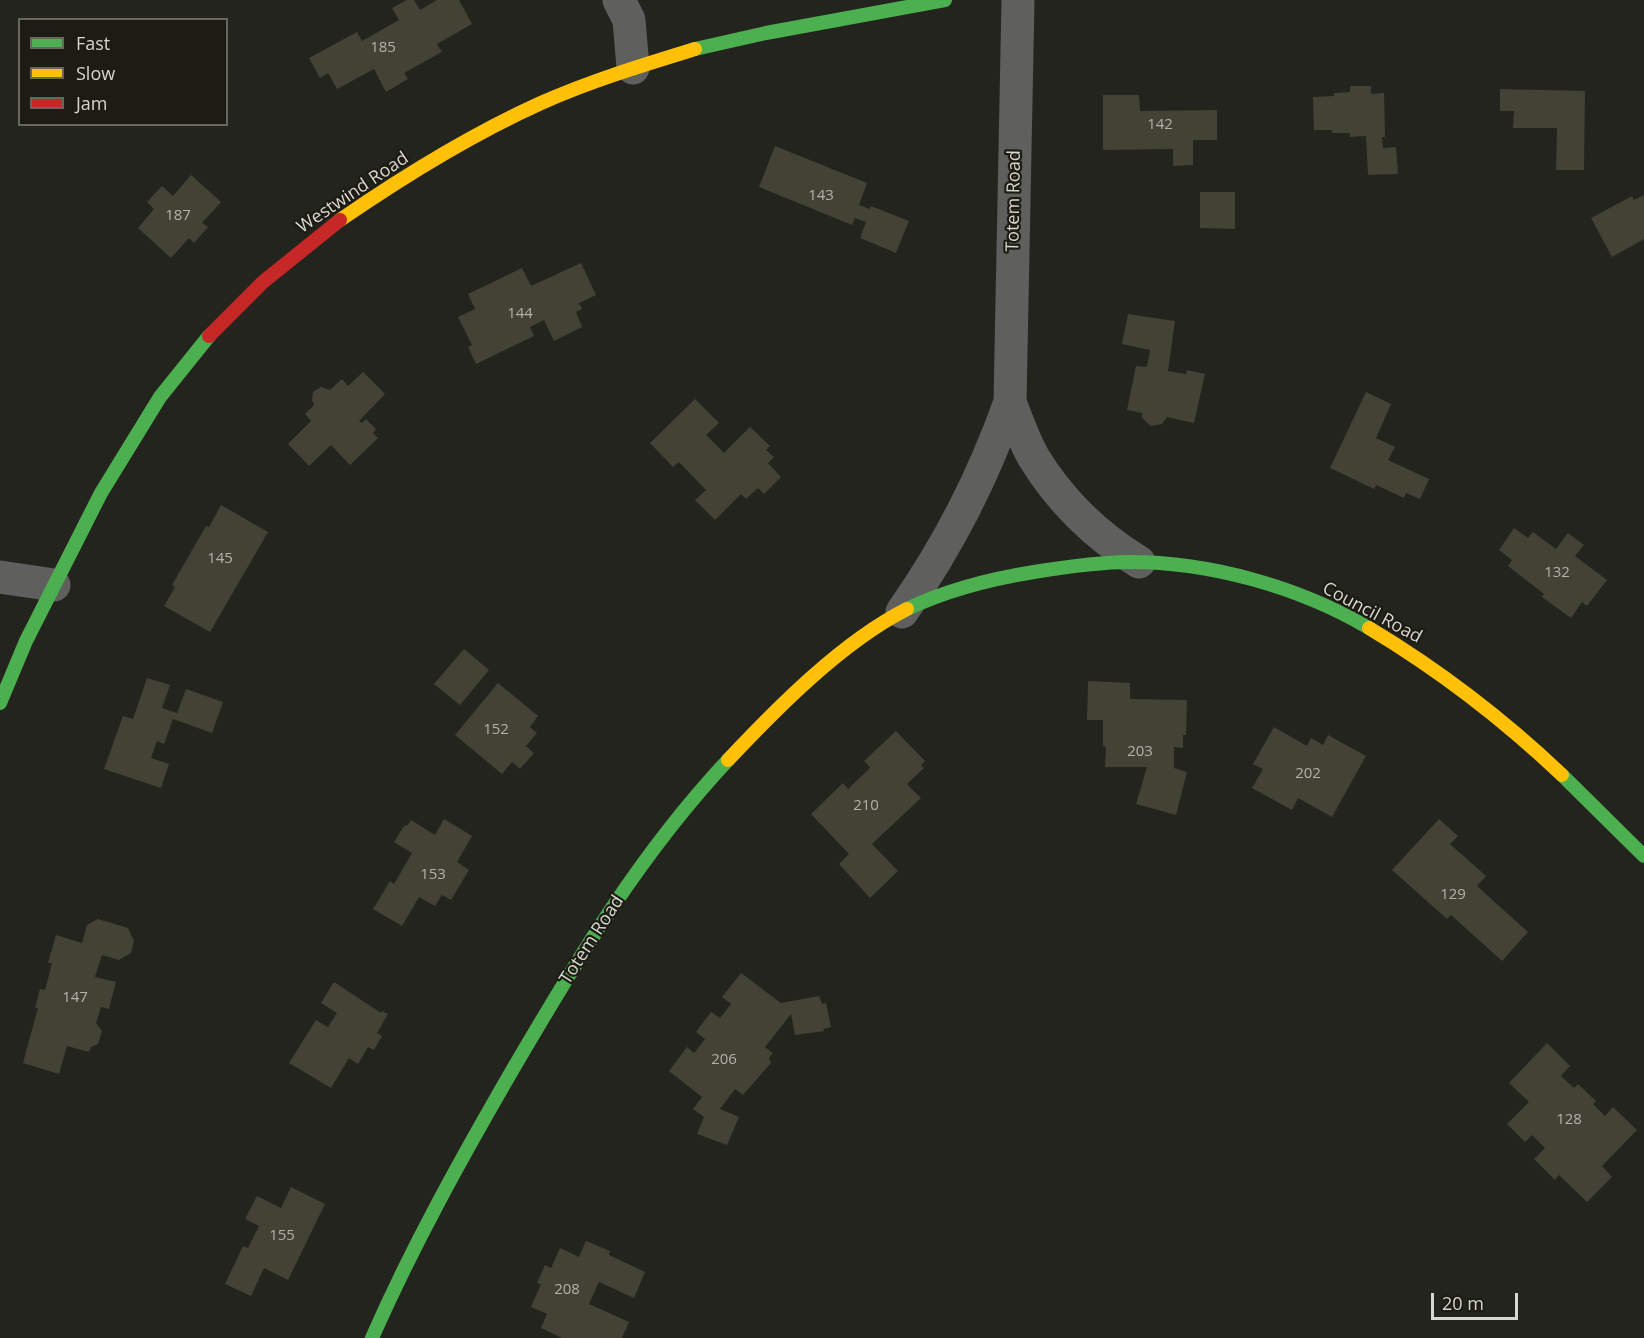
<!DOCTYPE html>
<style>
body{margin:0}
#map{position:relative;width:1644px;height:1338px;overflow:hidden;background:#24241f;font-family:"Open Sans",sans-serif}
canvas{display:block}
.legend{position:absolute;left:18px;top:18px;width:210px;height:108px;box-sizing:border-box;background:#1d1c13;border:2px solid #67675f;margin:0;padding:8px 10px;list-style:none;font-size:18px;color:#d7d7d1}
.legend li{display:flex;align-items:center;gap:12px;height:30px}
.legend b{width:30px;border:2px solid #67675f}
.scale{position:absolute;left:1431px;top:1293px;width:87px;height:27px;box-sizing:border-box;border:3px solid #d7d7d1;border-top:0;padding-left:8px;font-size:18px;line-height:21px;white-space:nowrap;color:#d7d7d1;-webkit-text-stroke:4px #1d1c13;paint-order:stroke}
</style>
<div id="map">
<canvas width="1644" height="1338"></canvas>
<ul class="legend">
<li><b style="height:8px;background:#4caf50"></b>Fast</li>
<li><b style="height:8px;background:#ffc107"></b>Slow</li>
<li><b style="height:8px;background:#c62828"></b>Jam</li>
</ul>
<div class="scale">20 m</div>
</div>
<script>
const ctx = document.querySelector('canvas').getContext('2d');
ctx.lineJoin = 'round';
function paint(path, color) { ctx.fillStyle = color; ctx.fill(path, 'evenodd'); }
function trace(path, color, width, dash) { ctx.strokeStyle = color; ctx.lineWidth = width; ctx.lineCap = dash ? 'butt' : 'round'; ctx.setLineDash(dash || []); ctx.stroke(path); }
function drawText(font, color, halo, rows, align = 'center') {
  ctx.font = font + ' "Open Sans",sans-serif'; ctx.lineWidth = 4.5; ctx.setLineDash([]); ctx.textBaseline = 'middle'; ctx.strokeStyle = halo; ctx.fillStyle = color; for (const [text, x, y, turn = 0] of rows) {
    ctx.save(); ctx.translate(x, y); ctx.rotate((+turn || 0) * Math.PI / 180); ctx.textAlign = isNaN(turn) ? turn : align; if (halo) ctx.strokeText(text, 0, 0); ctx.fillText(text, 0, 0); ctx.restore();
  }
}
const building = new Path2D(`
 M407,0H414L420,10L437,0H459L472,24L437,44L442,52L404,73L408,79L386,92L374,69L337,89L328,73L320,78L309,58L357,32L362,41L399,20L392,8Z
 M1350,86H1371V94L1384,93L1385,137H1382L1383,148L1396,147L1398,174L1368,175L1366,136L1350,137V133H1332V130H1314L1313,97L1334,96V93L1350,92Z
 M1500,89L1585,91L1584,170H1556L1557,128H1513L1514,111H1500Z
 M1103,95H1139L1140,111L1217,110V140H1193V165L1173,166V149L1103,150Z
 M775,146L867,183L859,205L870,209L871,206L909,221L896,253L860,238L866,222L855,218L852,225L759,187Z
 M191,175L221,202L202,223L208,227L194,243L189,238L171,258L138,228L154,209L147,202L162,186L173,196Z
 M1200,192H1235V229L1200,228Z
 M1644,195V239L1612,257L1591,218L1632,196L1634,200Z
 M581,263L596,295L579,303L582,309L576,312L582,327L554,341L544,320L530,327L534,336L476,364L468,347L472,345L458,317L475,309L468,294L522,268L531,286Z
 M1128,314L1175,321L1168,371L1186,374L1187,370L1205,374L1194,423L1167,417L1162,424L1151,426L1142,418V413L1127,410L1136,366L1147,367L1150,350L1122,344Z
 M363,372L385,394L359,421L362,423L366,419L376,429L373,433L378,438L350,465L331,445L309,466L288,444L311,421L305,414L314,405L312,400L313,392L321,387L330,390L342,379L348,386Z
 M1366,392L1391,404L1376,438L1395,447L1388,460L1429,479L1420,499L1406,493L1404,498L1376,485L1374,489L1330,468Z
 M695,399L719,423L706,435L724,453L750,427L770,446L766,450L774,457L768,463L781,477L764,494L758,488L746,499L741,494L715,520L695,500L706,490L679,462L673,467L650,443Z
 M221,505L268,532L210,632L164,606L175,587L172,585L206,526L209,527Z
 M1514,528L1528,538L1533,532L1556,549L1568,533L1584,545L1575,556L1607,580L1587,606L1582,602L1571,618L1542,597L1544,594L1508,566L1512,560L1499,550Z
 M464,649L489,670L460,705L434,684Z
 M147,678L170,685L162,708L177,713L186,689L223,702L212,733L173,719L164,744L157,741L151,758L169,764L161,788L104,769L123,716L133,719Z
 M1088,681L1130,683V699L1187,700L1186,735H1183V748L1174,747V768L1187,772L1176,815L1136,804L1147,767H1105L1106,747L1103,746V720H1087Z
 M498,683L538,716L530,727L537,733L526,746L534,753L520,769L512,762L502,774L455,735Z
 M1274,727L1307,746L1311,738L1323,745L1328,735L1366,756L1332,817L1298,798L1292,810L1252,788L1263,769L1253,764Z
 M896,731L925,761L921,765L924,768L907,784L921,798L872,844L898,871L870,898L839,864L849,854L811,814L843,783L848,789L868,770L870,767L864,761Z
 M444,819L472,836L457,862L469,870L451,900L442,895L435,906L419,897L402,926L373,909L390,881L394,884L412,853L394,842L404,826L408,825L411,820L435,835Z
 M1439,819L1458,836L1450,844L1486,876L1477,886L1528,932L1502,961L1451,915L1447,919L1392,870Z
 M98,919L128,928L134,941L131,953L119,960L102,955L95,977L116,982L109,1009L101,1007L96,1023L102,1031L98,1044L91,1047L89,1052L67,1046L59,1074L23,1063L38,1008H35L40,989L45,990L52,963H48L56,935L82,943L87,925Z
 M741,973L781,1003L819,996L822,1004L826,1003L831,1027L823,1029L825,1031L795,1035L791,1014L765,1047L773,1053L769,1058L771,1063L743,1095L735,1089L720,1109L739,1117L727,1145L697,1134L704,1117L693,1109L702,1097L669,1071L687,1047L694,1053L705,1039L696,1032L711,1012L720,1018L731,1004L722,997Z
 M334,982L381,1013L382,1011L388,1014L377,1033L382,1036L374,1050L368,1047L358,1064L349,1058L331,1088L289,1063L316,1020L328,1027L337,1013L321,1003Z
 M1547,1043L1570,1066L1561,1076L1574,1088L1578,1084L1596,1101L1593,1104L1605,1116L1613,1107L1637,1130L1602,1166L1612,1177L1587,1202L1559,1175L1555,1180L1534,1159L1545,1148L1532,1135L1525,1142L1507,1124L1529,1102L1509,1083Z
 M291,1187L325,1204L288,1280L264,1268L251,1296L225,1284L243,1246L248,1248L259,1226L245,1219L257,1196L281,1208Z
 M586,1241L610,1251L609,1255L645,1272L634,1298L599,1282L589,1304L629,1322L622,1338H562L541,1328L547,1314L531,1307L541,1284L537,1283L545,1265L551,1268L560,1248L579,1257Z`);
const street = new Path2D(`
 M619,0L629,20L633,68
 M1010,402C1017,420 1024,441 1034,458C1061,502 1095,535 1139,562
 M0,577L54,585
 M902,612C949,544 982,480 1010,402L1018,0`);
const fast = new Path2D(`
 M695,49L766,33L945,0
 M907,609C947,590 990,579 1034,572C1065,567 1098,562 1129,562C1211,562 1299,587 1369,628
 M0,703L26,641L101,493L160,397L209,336
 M1562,775L1644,856
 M372,1338C413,1245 462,1157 513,1069C578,958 640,854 728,760`);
const slow = new Path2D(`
 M340,220C404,176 470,135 541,103C590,81 643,65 695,49
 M1369,628C1439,670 1503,719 1562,775
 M728,760C778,707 842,642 907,609`);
const jam = new Path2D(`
 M209,336L263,282L340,220`);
const numberNames = [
 ["185",383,48],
 ["142",1160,125],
 ["143",821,196],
 ["187",178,216],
 ["144",520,314],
 ["145",220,559],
 ["132",1557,573],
 ["152",496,730],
 ["203",1140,752],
 ["202",1308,774],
 ["210",866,806],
 ["153",433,875],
 ["129",1453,895],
 ["147",75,998],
 ["206",724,1060],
 ["128",1569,1120],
 ["155",282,1236],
 ["208",567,1290]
];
const streetNames = [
 ["Westwind Road",353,193,-34],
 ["Totem Road",1014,201,-89],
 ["Council Road",1372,613,28],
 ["Totem Road",592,940,-57]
];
paint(building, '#424235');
trace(street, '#5f5f5d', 33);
trace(fast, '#4caf50', 14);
trace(slow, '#ffc107', 14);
trace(jam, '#c62828', 14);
drawText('15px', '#b2b2aa', null, numberNames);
drawText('18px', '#d7d7d1', '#1d1c13', streetNames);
</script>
